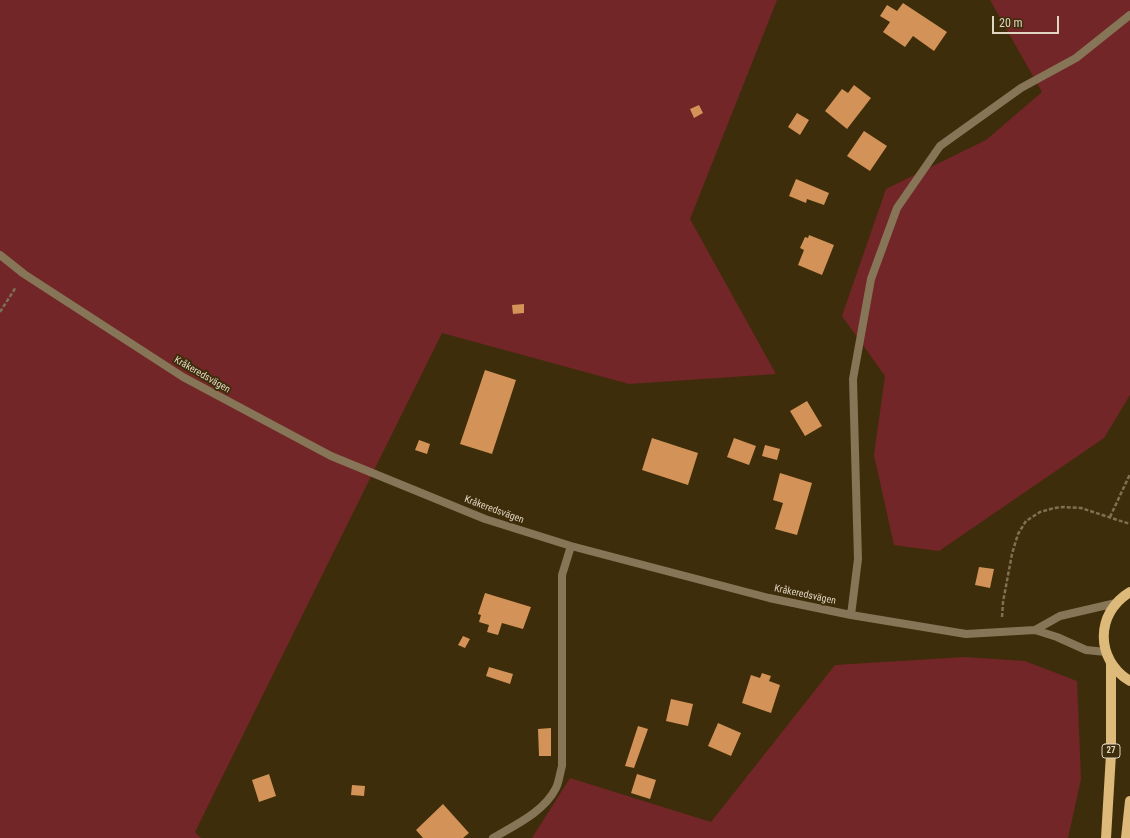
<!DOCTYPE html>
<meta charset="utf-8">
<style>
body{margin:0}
#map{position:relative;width:1130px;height:838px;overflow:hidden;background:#3e2d0a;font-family:"Roboto Condensed",sans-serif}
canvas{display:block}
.scale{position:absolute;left:992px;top:16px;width:67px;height:18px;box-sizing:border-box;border:2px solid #dfd5c2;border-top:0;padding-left:5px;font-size:12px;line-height:14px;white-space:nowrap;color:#dfd5c2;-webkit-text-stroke:3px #3e2d0a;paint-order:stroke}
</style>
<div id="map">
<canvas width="1130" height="838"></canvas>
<div class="scale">20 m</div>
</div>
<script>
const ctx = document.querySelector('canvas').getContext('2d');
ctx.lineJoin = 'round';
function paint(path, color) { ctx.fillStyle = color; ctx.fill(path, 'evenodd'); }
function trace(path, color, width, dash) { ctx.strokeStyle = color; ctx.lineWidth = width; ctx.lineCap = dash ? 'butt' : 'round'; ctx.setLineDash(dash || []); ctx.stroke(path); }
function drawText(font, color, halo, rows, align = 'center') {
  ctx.font = font + ' "Roboto Condensed",sans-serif'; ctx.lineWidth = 4; ctx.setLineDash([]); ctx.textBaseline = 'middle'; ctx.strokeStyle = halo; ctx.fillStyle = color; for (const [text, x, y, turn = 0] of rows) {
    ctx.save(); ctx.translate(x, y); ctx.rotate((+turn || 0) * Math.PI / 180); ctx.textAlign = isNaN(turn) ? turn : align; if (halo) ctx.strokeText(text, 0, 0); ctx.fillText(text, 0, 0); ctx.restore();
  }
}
const green = new Path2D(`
 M0,0H777L690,219L776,374L629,384L442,333L195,832L201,838H0Z
 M990,0H1130V395L1104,438L939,551L894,545L874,455L885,376L842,316L886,189L986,140L1042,92Z
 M965,657L1025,661L1077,681L1081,779L1068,838H532L570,778L711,822L835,665Z`);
const building = new Path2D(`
 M903,3L947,32L934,51L913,36L905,47L883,32L890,22L880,16L887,5L897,11Z
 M854,85L871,98L847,129L825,111L842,89L848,93Z
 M699,105L703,113L694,118L690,109Z
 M797,113L809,120L800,135L788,127Z
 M864,131L887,146L870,171L847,156Z
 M796,179L829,193L824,205L807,199L806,203L789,196Z
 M809,235L834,245L822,275L798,265L804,250L800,248L805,237L808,238Z
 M524,304V313L513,314L512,305Z
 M485,370L516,380L492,454L460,444Z
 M807,401L822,426L805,436L790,411Z
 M652,438L698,453L688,485L642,470Z
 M734,438L756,446L749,465L727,457Z
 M419,440L430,444L427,454L415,450Z
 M765,445L780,449L777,460L762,456Z
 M780,473L812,483L797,535L775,529L783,503L773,500Z
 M979,567L994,569L990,588L975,585Z
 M485,593L531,607L523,629L502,623L498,635L487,632L489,625L479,622L481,615L478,614Z
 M463,636L470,639L465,648L458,645Z
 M489,667L513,674L510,684L486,676Z
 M762,673L771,676L769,681L780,685L771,713L742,703L751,675L760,678Z
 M671,699L693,704L688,726L666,721Z
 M718,723L741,733L731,756L708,746Z
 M638,726L648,729L634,768L625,766Z
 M551,728V756H539L538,729Z
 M269,774L276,796L259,802L252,780Z
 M637,774L656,780L650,799L631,793Z
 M352,785L365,786L364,796L351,795Z
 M443,804L469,833L463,838H423L416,830Z`);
const path = new Path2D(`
 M0,312L16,287
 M1110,517L1130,474
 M1002,617L1003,602L1012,554L1018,534L1026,521L1040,512L1054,508L1064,507L1081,508L1130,524`);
const street = new Path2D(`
 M0,255L24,274L183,377L331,456L485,519L571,546L769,598L851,615L966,634L1035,630L1057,637L1086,650L1106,652
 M851,615L858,559L853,379L871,279L897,208L940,146L1021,88L1076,58L1130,15
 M1035,630L1060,616L1116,603
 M493,838C515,825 544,812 556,788C559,782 560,773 562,766V575L571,546`);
const primary = new Path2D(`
 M1130,592C1095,613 1095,660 1130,681
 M1106,838L1111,754V663
 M1126,838L1130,801`);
const shields = [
 [1111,751,18]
];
const shieldNames = [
 ["27",1111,751]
];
const streetNames = [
 ["Kråkeredsvägen",202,375,30],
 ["Kråkeredsvägen",494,510,20],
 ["Kråkeredsvägen",805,595,12]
];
paint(green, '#722628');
paint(building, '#d39358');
trace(path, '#7e7053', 2.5, [4, 2]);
trace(street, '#867557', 8);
trace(primary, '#ddba79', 10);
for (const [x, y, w] of shields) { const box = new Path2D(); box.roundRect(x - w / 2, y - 7, w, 14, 3); ctx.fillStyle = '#3e2d0a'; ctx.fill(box); trace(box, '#dfd5c2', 1); }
drawText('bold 9px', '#dfd5c2', null, shieldNames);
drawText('10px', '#dfd5c2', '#3e2d0a', streetNames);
</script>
